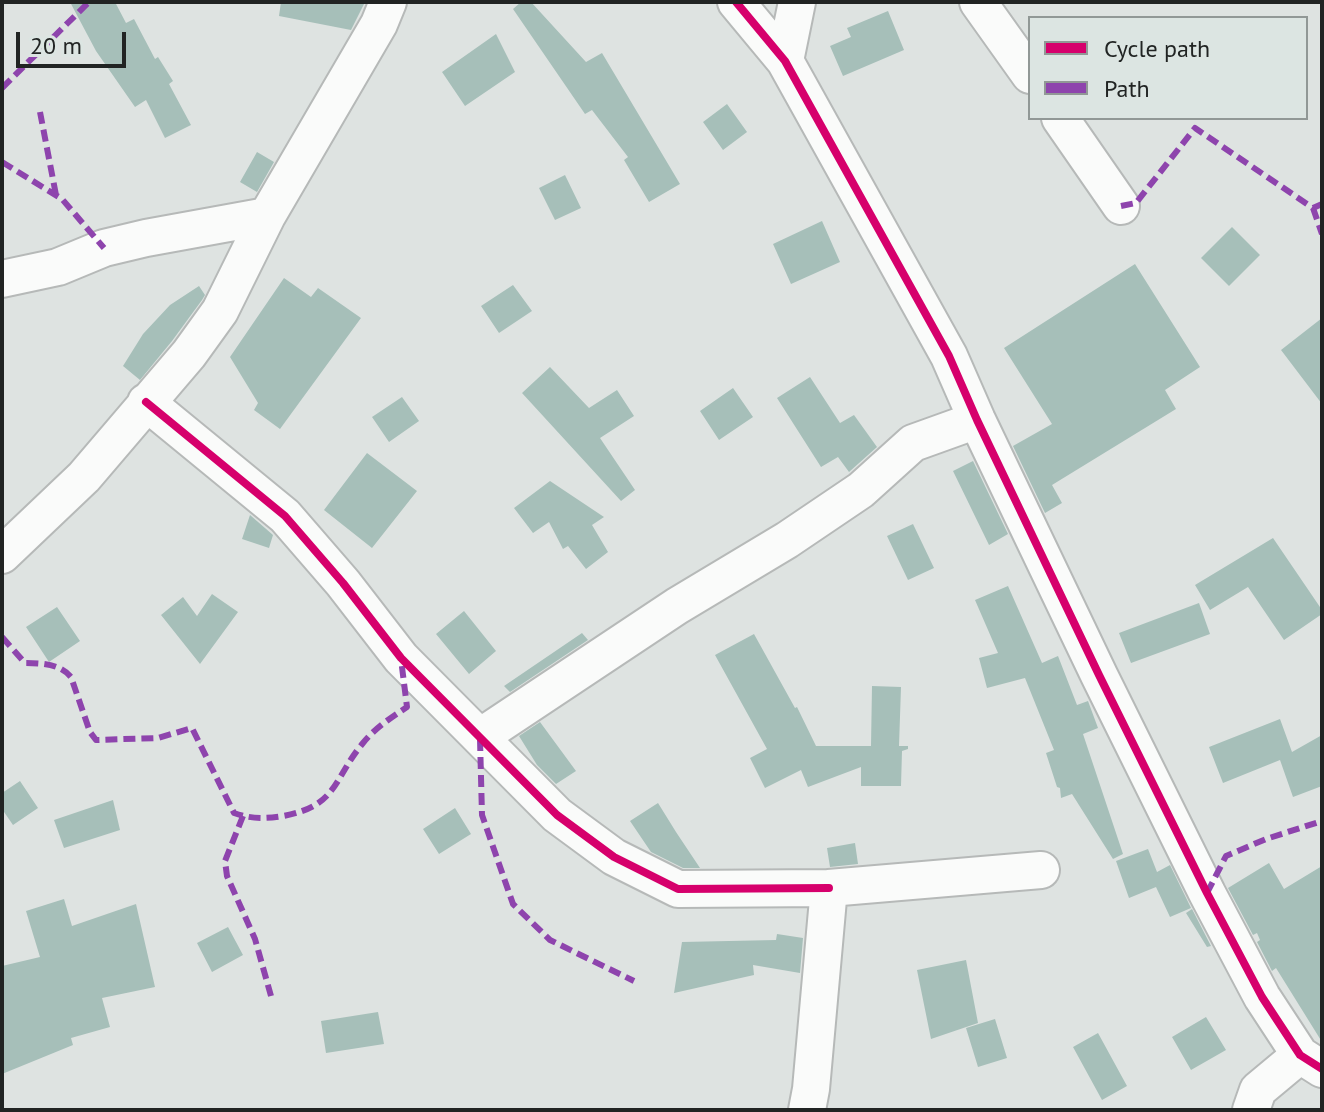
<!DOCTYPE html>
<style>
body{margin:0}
#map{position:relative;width:1324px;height:1112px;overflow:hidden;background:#dee3e1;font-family:"PT Sans",sans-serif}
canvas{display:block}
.frame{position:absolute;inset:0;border:4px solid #212423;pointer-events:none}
.legend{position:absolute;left:1028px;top:16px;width:280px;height:104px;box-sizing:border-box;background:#dce5e2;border:2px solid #919896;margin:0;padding:10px 14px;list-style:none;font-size:24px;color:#212423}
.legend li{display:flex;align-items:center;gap:16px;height:40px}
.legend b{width:40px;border:2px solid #919896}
.scale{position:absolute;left:16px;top:32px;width:110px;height:36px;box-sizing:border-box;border:4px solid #212423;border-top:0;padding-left:10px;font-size:24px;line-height:28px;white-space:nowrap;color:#212423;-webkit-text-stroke:6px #dce5e2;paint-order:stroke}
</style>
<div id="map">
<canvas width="1324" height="1112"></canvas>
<div class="frame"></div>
<ul class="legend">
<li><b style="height:10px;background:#d6006c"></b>Cycle path</li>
<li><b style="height:10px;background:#8e44ad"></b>Path</li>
</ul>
<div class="scale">20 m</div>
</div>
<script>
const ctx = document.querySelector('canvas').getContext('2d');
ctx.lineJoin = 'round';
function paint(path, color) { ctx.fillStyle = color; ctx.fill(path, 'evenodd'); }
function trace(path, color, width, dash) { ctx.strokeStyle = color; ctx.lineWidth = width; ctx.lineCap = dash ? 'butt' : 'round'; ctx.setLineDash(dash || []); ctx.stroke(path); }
const building = new Path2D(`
 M70,2H115L126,23L134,19L155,59L158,57L173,81L169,84L191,125L165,138L146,100L135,107L96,51Z
 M281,2H365L351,30L279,16Z
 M521,2H531L586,62L602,53L680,184L649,202L624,160L628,157L592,110L585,114L513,9Z
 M888,11L904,50L843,76L830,46L851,37L847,28Z
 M496,34L515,72L465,106L442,72Z
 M727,104L747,132L723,150L703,122Z
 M257,152L274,162L257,192L240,182Z
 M565,175L581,208L555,220L539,188Z
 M822,221L840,262L791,284L773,244Z
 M1232,227L1260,255L1229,286L1201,258Z
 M1135,264L1200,367L1165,390L1176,409L1052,485L1062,503L1045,513L1013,446L1052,424L1004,348Z
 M284,278L311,297L318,288L361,318L280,429L254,410L258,403L230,357Z
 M513,285L532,311L499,333L481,306Z
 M199,286L205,295L202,300L172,341L140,380L123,366L143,334L170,305Z
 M1322,318V404L1281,350Z
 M550,367L589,408L617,390L634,416L600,438L635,490L621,501L522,393Z
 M810,377L840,423L854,415L877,447L849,472L838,457L821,467L777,398Z
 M733,388L753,417L719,440L700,411Z
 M402,397L419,421L389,442L372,417Z
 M367,453L417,491L372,548L324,510Z
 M973,461L1008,534L989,545L953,471Z
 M550,481L604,517L592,525L608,552L586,569L568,546L563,549L549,522L533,533L514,508Z
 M250,515L273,535L269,548L242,539Z
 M913,524L934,568L908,580L887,536Z
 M1273,538L1322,610V614L1284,640L1248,587L1210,610L1195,585Z
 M1008,586L1042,663L1058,656L1077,705L1088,701L1098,728L1083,734L1123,854L1113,859L1072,794L1061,798L1060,788L1057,787L1046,753L1054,750L1025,678L987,688L979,658L998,653L975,600Z
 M212,594L238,612L200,664L161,615L183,597L197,616Z
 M1199,603L1210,634L1131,663L1119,633Z
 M57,607L80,641L49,662L26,627Z
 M464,611L496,651L469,674L436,634Z
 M582,633L588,640L510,692L504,686Z
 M754,634L795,708L797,707L816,746H871L872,686L901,687L899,746H908V749L902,751L901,786H861V767L808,787L801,770L765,788L750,758L767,749L715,655Z
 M1280,719L1292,752L1322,735V786L1293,797L1280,760L1223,783L1209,747Z
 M540,722L576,771L556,784L537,765L519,736Z
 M20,781L38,808L13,825L2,809V793Z
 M113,800L120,830L64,848L54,820Z
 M658,803L676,832L700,868H683L651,852L630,821Z
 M455,808L471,834L439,854L423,829Z
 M855,843L858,864L830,867L827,848Z
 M1148,849L1157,872L1170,865L1191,908L1170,917L1156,887L1129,898L1116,861Z
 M1269,863L1284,889L1322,866V1042L1276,968L1272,971L1257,942L1260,940L1257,933L1253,935L1228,888Z
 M64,899L72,926L136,904L155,987L102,998L110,1027L71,1038L73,1045L2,1074V966L40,957L26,911Z
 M1192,909L1211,946L1207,947L1186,913Z
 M228,927L243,955L212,972L197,943Z
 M777,934L803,938L800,973L753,965L754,975L674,993L682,942L776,940Z
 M966,960L978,1023L931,1039L917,970Z
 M378,1012L384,1044L326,1053L321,1021Z
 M1206,1017L1226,1050L1191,1070L1172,1037Z
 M995,1019L1007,1058L978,1067L966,1028Z
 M1098,1033L1127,1086L1102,1100L1073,1047Z`);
const minor = new Path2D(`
 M736,2L785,61L949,356L977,420L1099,675L1207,893L1262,997L1300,1055L1322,1069
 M978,2L1030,75
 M785,61L797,2
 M1060,118L1121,206
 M2,279L58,267L104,248L146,238L267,216
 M146,402L285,516L343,583L401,658L557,815L614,857L678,889L829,888
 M2,555L84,477L189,354L220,311L267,216L379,24L388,2
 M480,737L677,606L787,540L861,490L913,443L977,420
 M807,1110L811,1089L829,888L1041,870
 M1251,1110L1258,1090L1300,1055`);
const quiet = new Path2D(`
 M2,88L89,2
 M40,112L56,195
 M2,162L62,199L104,248
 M1121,206L1136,203L1195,128L1313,208L1322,204
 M1313,208L1322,234
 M2,637L25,663C42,663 60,664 71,677L90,732L96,740L158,738L192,728L234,813C251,819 265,819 283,816C338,806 333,779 363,743C375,728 392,717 407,707L401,659
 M480,739L482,815L513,904L550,940L634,981
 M243,816L225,861L227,876L255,939L271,996
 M1207,893L1226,856L1266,839L1322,821`);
const cycleway = new Path2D(`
 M736,2L785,61L949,356L977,420L1099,675L1207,893L1262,997L1300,1055L1322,1069
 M146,402L285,516L343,583L401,658L557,815L614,857L678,889L829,888`);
paint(building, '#a6bfb9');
trace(minor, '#b6b9b8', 40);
trace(minor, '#fafbfa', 36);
trace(quiet, '#8e44ad', 6, [12, 6]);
trace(cycleway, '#d6006c', 8);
</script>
